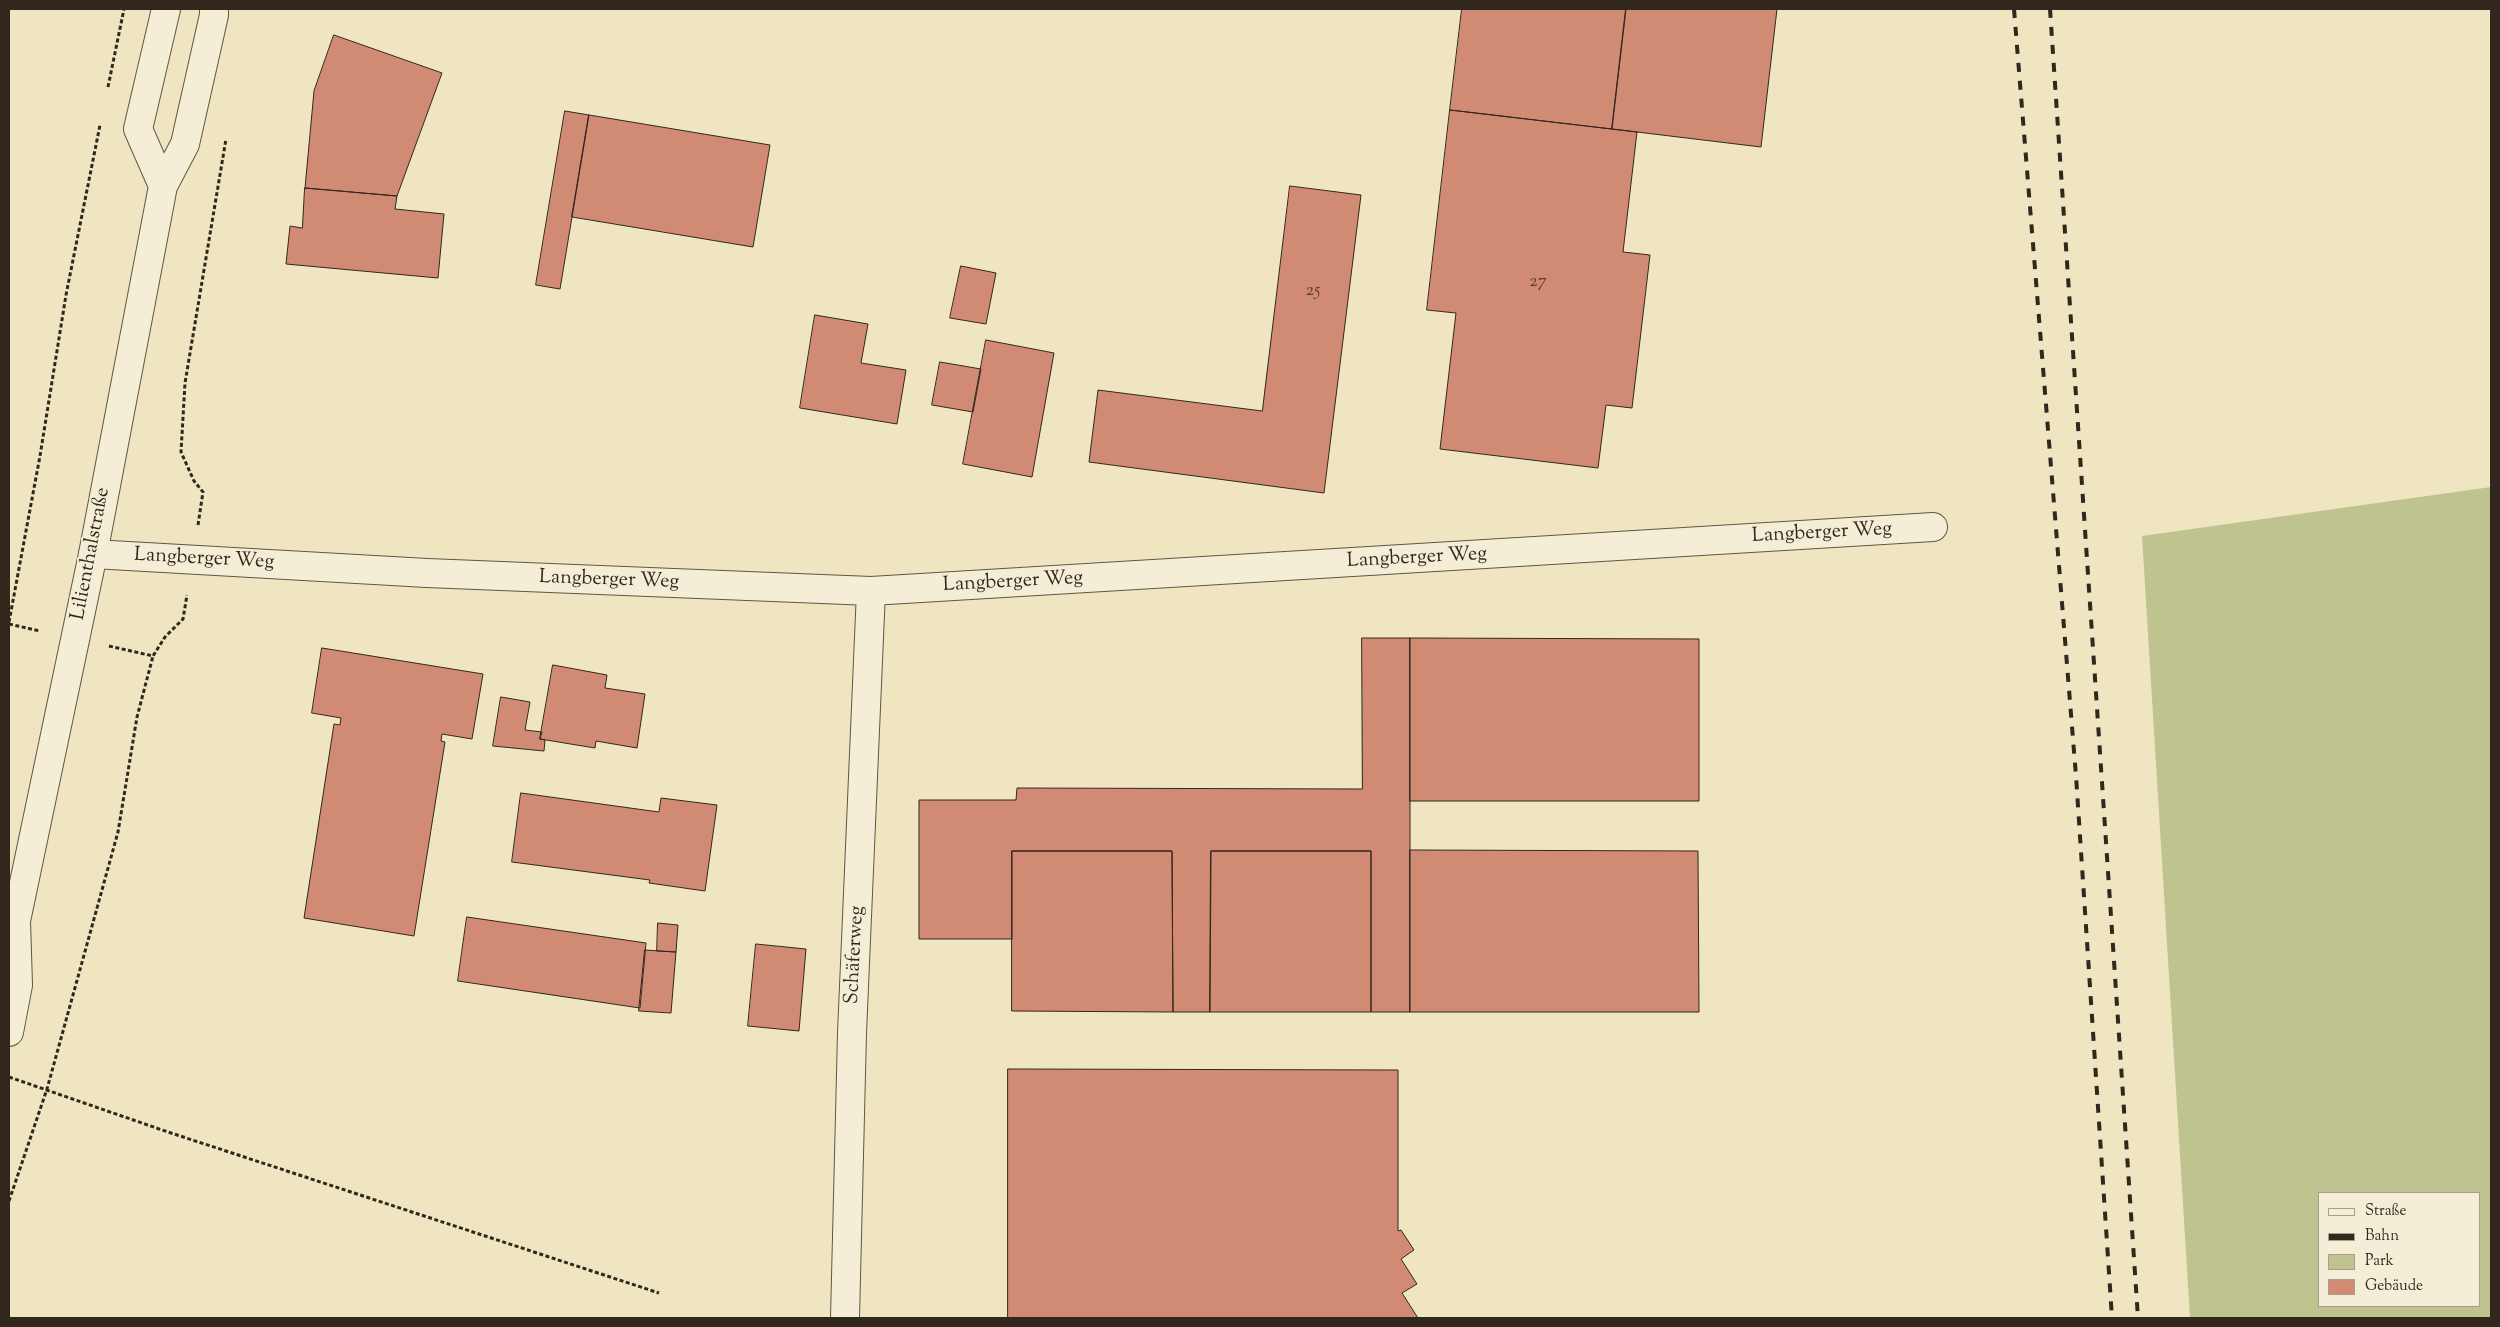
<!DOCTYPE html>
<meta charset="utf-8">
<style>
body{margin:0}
#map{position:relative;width:2500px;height:1327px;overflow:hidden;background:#efe5c1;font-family:"Sorts Mill Goudy",serif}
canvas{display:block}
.frame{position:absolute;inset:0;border:10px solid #32271d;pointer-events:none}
.legend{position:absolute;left:2318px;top:1192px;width:162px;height:115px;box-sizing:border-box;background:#f5eed7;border:1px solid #a79e8d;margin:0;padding:6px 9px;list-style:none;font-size:15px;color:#32271d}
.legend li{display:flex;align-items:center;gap:10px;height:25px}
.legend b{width:25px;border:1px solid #a79e8d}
</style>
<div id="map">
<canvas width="2500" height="1327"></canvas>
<div class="frame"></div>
<ul class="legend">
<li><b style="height:6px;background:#f5eed7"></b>Straße</li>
<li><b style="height:6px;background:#32271d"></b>Bahn</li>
<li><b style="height:14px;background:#bfc38f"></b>Park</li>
<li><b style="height:14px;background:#d18b75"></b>Gebäude</li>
</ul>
</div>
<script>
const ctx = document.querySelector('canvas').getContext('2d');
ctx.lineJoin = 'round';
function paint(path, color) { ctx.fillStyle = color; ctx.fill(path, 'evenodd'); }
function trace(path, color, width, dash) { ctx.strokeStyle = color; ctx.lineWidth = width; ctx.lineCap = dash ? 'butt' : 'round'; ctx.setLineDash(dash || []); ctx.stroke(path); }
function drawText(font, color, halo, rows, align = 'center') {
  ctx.font = font + ' "Sorts Mill Goudy",serif'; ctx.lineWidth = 4; ctx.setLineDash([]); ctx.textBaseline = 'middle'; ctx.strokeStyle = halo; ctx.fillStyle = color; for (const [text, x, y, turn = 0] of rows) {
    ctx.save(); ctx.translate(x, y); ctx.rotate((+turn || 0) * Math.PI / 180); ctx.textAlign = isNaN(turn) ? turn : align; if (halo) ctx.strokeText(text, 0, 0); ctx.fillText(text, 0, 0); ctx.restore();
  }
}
const green = new Path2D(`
 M2491,487V1318H2190L2142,536ZM2319,1193H2479V1306H2319Z`);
const building = new Path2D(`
 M1462,9H1626L1612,129L1450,110Z
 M1626,9H1777L1761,147L1612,129Z
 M334,35L442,73L397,196L305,188L314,91Z
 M1450,110L1637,132L1623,252L1650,255L1632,408L1606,405L1598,468L1440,449L1456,313L1427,310Z
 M565,111L589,115L560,289L536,285Z
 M589,115L770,145L753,247L572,217Z
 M1290,186L1361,195L1324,493L1089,462L1098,390L1262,411Z
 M305,188L397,196L395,209L444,214L438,278L286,264L290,226L302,228Z
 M961,266L996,273L986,324L950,318Z
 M815,315L868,324L861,363L906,370L897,424L800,408Z
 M986,340L1054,353L1032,477L963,464Z
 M940,362L981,369L973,412L932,405Z
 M1362,638H1410V1012H1371V851H1211L1210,1012H1173L1172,851H1012V939H919V800H1016L1017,788L1362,789Z
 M1410,638L1699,639V801H1410Z
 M322,648L483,674L472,739L442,734L441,741L445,742L414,936L304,918L334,724L340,725L341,718L312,713Z
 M553,665L607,675L605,688L645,694L637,748L596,741L595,748L540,739Z
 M501,697L530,702L525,730L542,732L540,739L545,740L544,751L493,746Z
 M521,793L659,812L661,798L717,805L705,891L649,883L650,880L512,862Z
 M1410,850L1698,851L1699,1012H1410Z
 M1012,851H1172L1173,1012L1012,1011Z
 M1211,851H1371V1012H1210Z
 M467,917L646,943L640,1008L458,981Z
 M658,923L678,925L676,952L657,951Z
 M756,944L806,949L799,1031L748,1026Z
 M645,950L676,952L671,1013L639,1011Z
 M1008,1069L1398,1070V1231L1401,1230L1414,1250L1401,1259L1417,1284L1402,1293L1418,1318H1008Z`);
const path = new Path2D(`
 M108,87L124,9
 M198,525L203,492L194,481L181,452L185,383L226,139
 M9,622L40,456L66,295L100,125
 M9,624L40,631
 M109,646L153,656L165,637L183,619L187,595
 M9,1077L168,1132L659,1293
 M9,1201L47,1089L118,832L137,717L153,656`);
const minor = new Path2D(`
 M93,554L427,573L871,591L1933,527
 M845,1318L852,1033L871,591`);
const tertiary = new Path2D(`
 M163,186L138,129L166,9
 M9,1032L18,985L16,921L93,554L163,186L185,144L214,15V9`);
const rail = new Path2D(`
 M2014,9L2076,776L2112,1318
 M2050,9L2138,1318`);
const numberNames = [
 ["27",1538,283],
 ["25",1313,292]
];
const streetNames = [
 ["Langberger Weg",1822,534,-3],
 ["Lilienthalstraße",92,554,-79],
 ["Langberger Weg",1417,559,-3],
 ["Langberger Weg",204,560,3],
 ["Langberger Weg",609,581,2],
 ["Langberger Weg",1013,583,-3],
 ["Schäferweg",856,955,-87]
];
paint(green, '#bfc38f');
paint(building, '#d18b75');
trace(building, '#32271d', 1);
trace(minor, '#615646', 30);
trace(tertiary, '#615646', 30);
trace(path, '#32271d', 3, [4, 2.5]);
trace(minor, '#f5eed7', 28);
trace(tertiary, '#f5eed7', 28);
trace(rail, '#32271d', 4, [9, 9]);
drawText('18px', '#5a4033', null, numberNames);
drawText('20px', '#32271d', '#f5eed7', streetNames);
</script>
